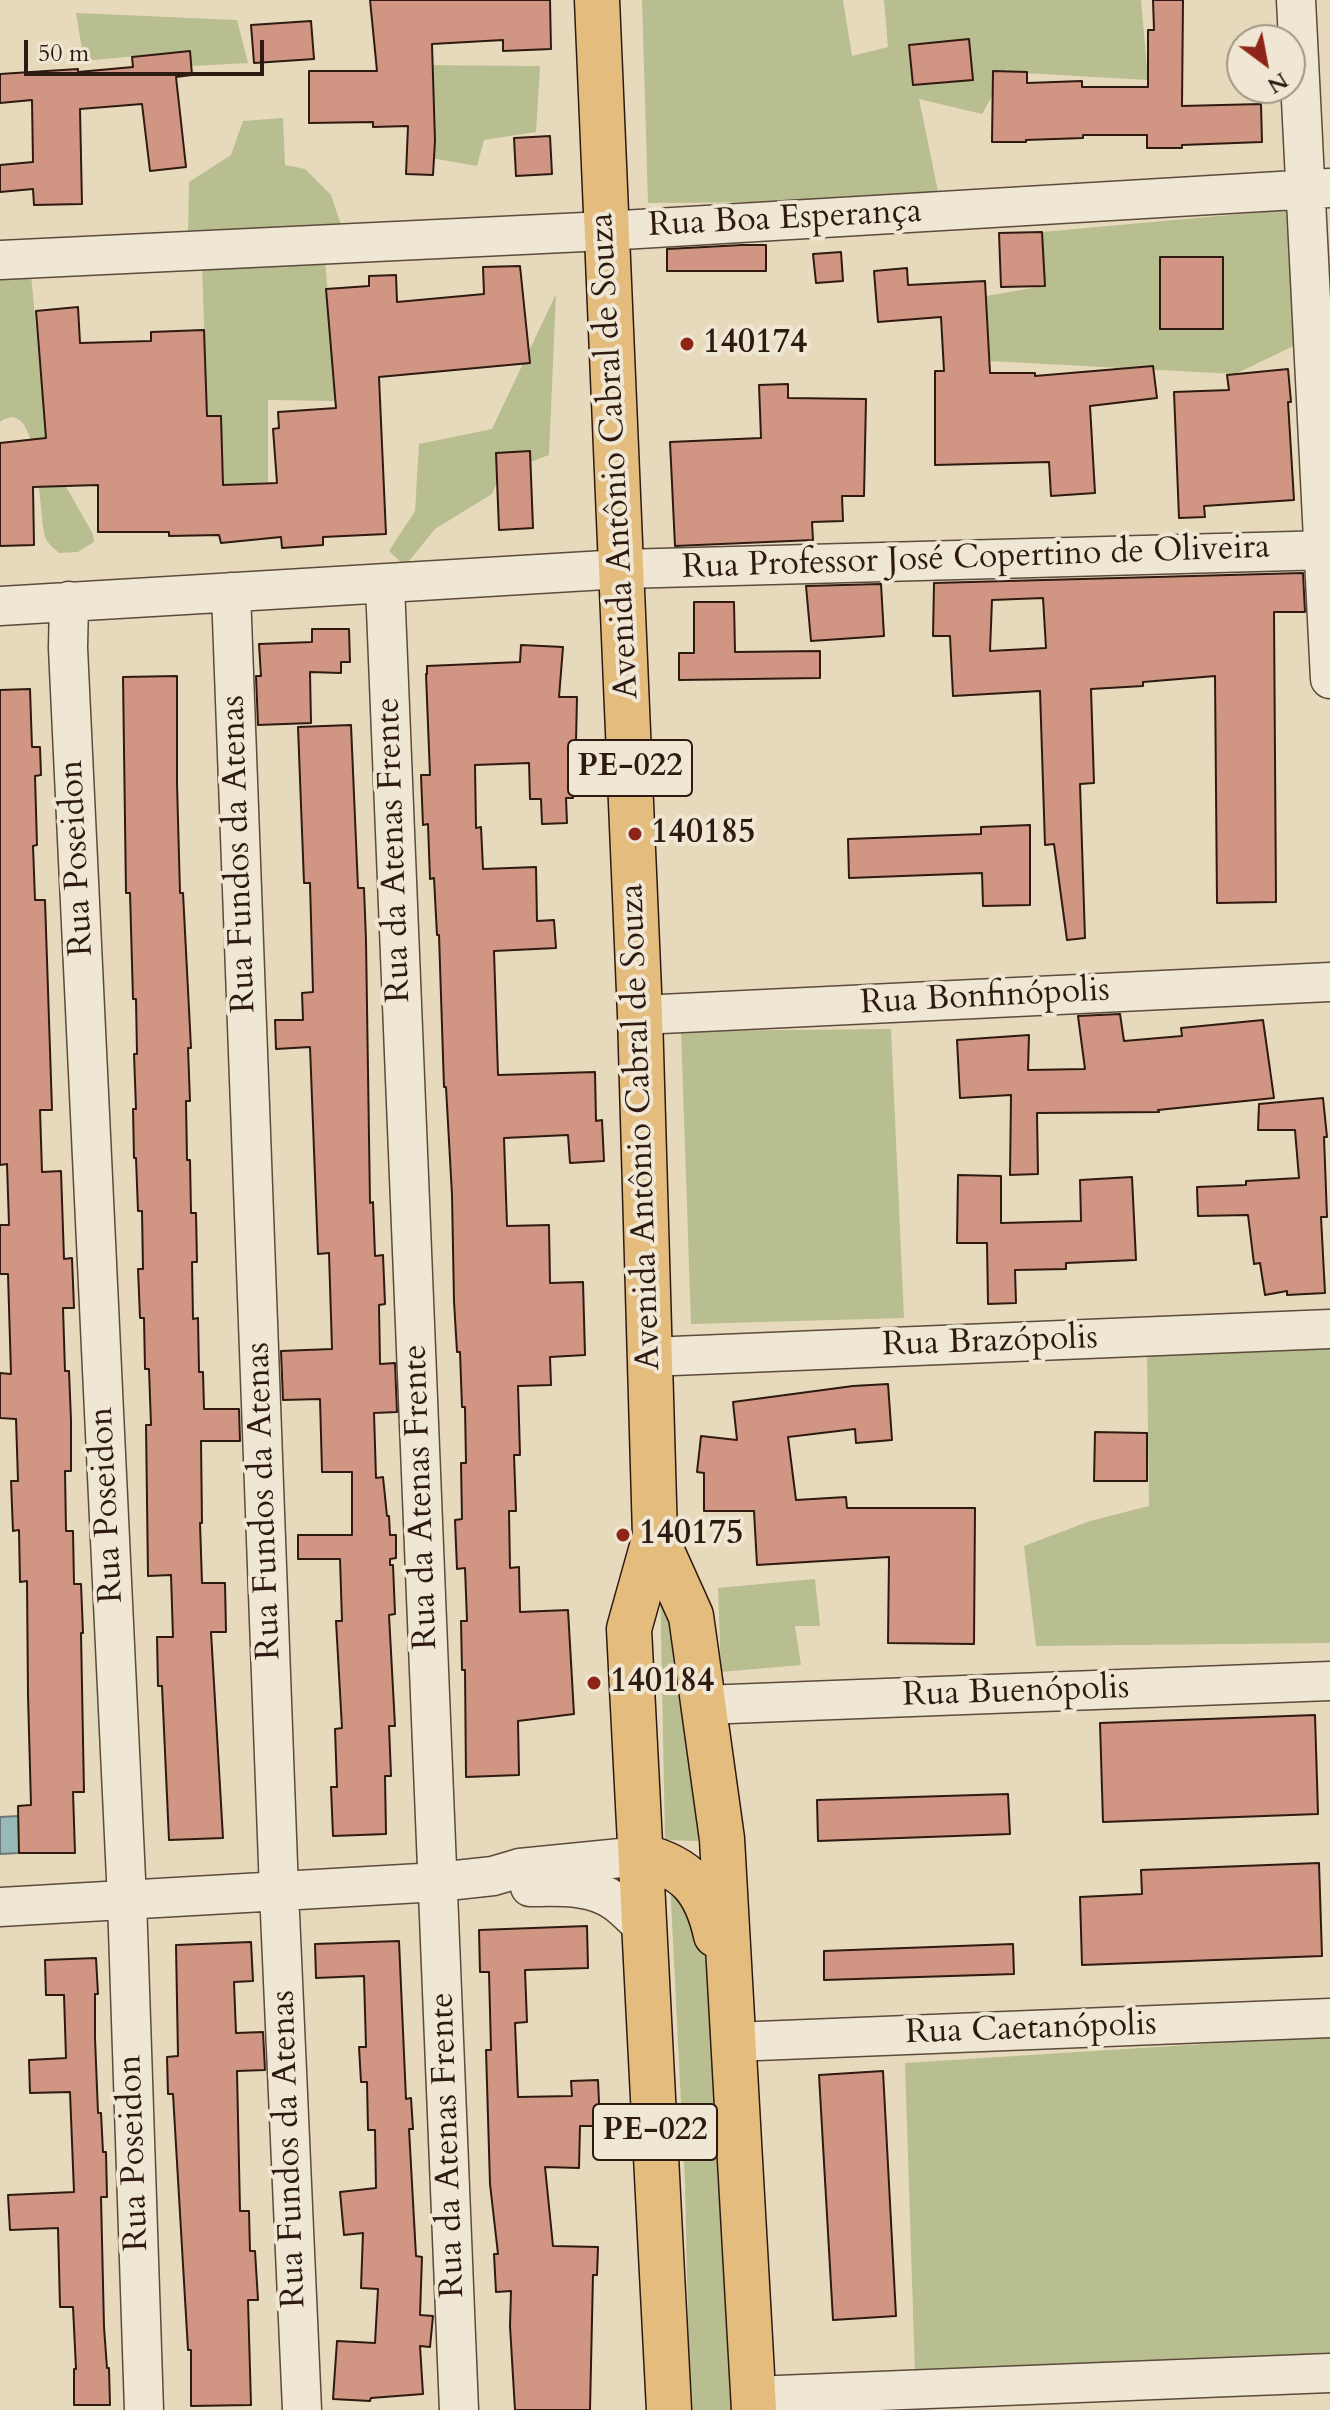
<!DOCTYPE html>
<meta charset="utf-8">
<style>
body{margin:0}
#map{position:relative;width:1330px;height:2410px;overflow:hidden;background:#e7dabc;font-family:Cardo,serif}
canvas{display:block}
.north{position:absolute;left:1226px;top:24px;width:80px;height:80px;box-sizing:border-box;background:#efe7d3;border:2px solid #a29585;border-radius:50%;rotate:148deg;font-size:22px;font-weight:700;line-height:32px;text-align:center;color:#2e1a11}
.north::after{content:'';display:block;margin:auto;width:28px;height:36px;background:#8f2418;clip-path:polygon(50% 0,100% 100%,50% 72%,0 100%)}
.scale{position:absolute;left:24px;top:40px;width:240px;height:36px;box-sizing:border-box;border:4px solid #2e1a11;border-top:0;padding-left:10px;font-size:24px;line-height:28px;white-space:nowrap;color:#2e1a11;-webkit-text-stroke:6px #efe7d3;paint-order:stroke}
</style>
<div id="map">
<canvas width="1330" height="2410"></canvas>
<div class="north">N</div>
<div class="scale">50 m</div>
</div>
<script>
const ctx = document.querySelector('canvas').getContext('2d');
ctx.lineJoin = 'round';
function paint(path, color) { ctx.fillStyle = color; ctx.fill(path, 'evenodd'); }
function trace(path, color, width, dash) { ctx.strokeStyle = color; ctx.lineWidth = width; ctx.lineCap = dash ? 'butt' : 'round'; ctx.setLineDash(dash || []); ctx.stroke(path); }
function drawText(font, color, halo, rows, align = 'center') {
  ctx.font = font + ' Cardo,serif'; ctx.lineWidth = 8; ctx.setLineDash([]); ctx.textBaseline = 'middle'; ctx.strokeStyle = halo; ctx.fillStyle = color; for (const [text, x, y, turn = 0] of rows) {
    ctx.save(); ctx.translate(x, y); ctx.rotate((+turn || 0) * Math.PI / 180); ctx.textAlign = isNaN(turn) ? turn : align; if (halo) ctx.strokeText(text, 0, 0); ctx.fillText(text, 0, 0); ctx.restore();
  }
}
const green = new Path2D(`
 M642,0H843L852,56L888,47L884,0H1141L1148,80L1007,72L1009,66L982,114L919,99L940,201L648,203Z
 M76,13L237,20L248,63L192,66L190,51L84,61Z
 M414,65L540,66L536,132L484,140L477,166L419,156Z
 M283,118L285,165L305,169L331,195L341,224L188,231L189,182L231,155L243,121Z
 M1296,209L1300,343L1235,374L989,361L986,296L1044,286L1042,232Z
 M325,257L335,401L268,400V482L209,485L202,263Z
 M31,274L42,393L75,406L56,469L93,534L94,542L78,552L59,553C55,549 48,544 46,539C38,522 42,391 0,422V277Z
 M556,294L549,455L501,473L492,494L435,529L405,566L389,551L415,511L419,444L492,429Z
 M891,1029L904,1318L691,1324L681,1031Z
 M1330,1341V1643L1036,1646L1024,1546L1090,1521L1149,1506L1147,1355Z
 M660,1578L673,1606L701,1813L698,1841L665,1840Z
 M815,1579L820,1626H795L801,1665L721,1672L718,1588Z
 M670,1881L698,1913L712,1976L733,2410H692L689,2365L685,2185Z
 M1330,2036V2359L915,2374L905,2063Z`);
const water = new Path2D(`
 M19,1816V1853L0,1854V1817Z`);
const building = new Path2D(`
 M370,0H550L551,49L503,51V40L432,44L435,141L433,175L406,174L408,126L373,127V122L309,123V71H377Z
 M1153,0H1183L1182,106L1261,104L1262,142L1182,145V148H1147V135H1083V138L1026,140V142H992L993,71L1027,72V83L1082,81V87H1148V30H1154Z
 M311,21L314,59L254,63L251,25Z
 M969,39L973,80L913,85L909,45Z
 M190,51L192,75L176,77L186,167L150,171L142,104L80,109L82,204L34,205L33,189L0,192V165L33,162L32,100L0,103V74L78,69V72L133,67L132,57Z
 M550,136L552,174L516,176L514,138Z
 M1042,232L1045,286L1001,287L999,233Z
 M742,245H766V271H667V249Z
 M841,252L843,281L816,283L813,254Z
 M1160,257H1223V329H1160Z
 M520,266L530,363L379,377L386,534L323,537V545L282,548L281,537L221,543L219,535L169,536V532H98V485L33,487L34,545L0,546V443L46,438L36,311L78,307L80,343L151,341V332L204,330L207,416H221L223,485L277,483L273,429L279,428L278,412L336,408L326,289L369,286V276L396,275L397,302L484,294L483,267Z
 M907,268L908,285L985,281L990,373H1035V376L1153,366L1157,398L1090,406L1095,493L1051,496L1049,462L935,465V371H944L941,317L878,322L874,271Z
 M1288,369L1291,402H1288L1294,500L1204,506L1205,517L1179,518L1174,392L1229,390L1227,375Z
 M788,384V398L866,399L864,496H842L843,521L812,522L813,540L675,546L670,442L761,438L759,385Z
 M530,451L533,528L499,530L496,453Z
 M1303,573L1305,612H1274L1276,902L1217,903L1215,676L1143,682V686L1091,689L1094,783L1080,784L1085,938L1067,940L1054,844L1045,845L1040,691L953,696L950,636H933L934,583ZM1043,598L1046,648L990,651L992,600Z
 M881,584L884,636L811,641L806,586Z
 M694,602H734L735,652L820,651V678L679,680V653H694Z
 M312,629H349L350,662H341V673L310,672L311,723L258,725L256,676H261L259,644L312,642Z
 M521,645L563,647L559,697H577L576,742H571L573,798H566L567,823L542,824L541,799H530L529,763L475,765L476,828L481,827L483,869L536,867L537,921L554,920L556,948L494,951L498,1075L595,1072L596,1121L602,1120L604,1161L570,1163L568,1135L504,1138L507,1226L549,1225L550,1283L583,1282L585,1355L550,1357L551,1385L518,1386L520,1455H514L516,1511H509L510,1568L519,1567L520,1612L568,1610L574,1714L518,1721L519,1775L466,1777L465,1670H462L461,1621H467L465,1568L457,1569L455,1520L462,1519L461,1463H466L465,1407H462L460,1352H457L454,1301L452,1195L446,1087H444L439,935H437L434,878L430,879L428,824L423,825L421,775H430L426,674H427V666L520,662Z
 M177,676V783L180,893H183L191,1048H188L190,1101H186L187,1160H190L191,1213H196L197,1262H192L193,1319L198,1318L199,1372H203L204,1409H239L240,1441H201L202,1523H200L202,1583H225L226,1632H211L223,1838L169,1840L162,1686H158L157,1637H173L171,1575L148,1576L146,1425H151L149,1369H145L144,1318H140L138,1269H143L142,1211H138L136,1158H134L133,1109H136L134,1054H137L136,999H133L130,893H126L123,677Z
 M30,689L32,747H40L41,775L35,776L37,845L33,846L35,900H45L52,1110H40L42,1172L61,1171L64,1259L72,1258L74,1308H63L65,1371H69L71,1420V1471H65L66,1531H73L74,1584H81L83,1633H81L84,1792H73L75,1853H19L18,1806L31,1805L28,1695L27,1581L20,1582L19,1530L13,1531L11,1481H18L16,1419L0,1418V1373L11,1374L8,1274H0V1225H9L7,1164L0,1165V690Z
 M351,725L358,888H364L366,940L370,1203L373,1202L375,1256L383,1255L385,1304L379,1305L380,1364L395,1363L397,1412L374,1413L376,1478L383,1477L387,1516H389L390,1535H396V1558L390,1559V1565H393L395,1614L389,1615L395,1726H389L391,1776H385L386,1834L333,1836L331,1787H337L335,1729L342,1728L336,1621H342L340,1559H298V1535H352V1472H322L320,1399L283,1400L281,1351L332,1349L329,1253L318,1254L310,1047L276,1049L275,1020H303L302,993L313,992L310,883H304L298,727Z
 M1030,825V905L983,906L982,873L849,878L848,839L981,834V827Z
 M1120,1014L1124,1041L1182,1036L1181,1028L1263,1020L1274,1098L1158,1110L1159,1112L1037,1113L1038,1174L1010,1175L1011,1095L960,1098L957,1040L1029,1035L1028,1070L1085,1069L1078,1016Z
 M1323,1098L1327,1137H1324L1327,1217H1321L1325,1293L1287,1295V1291L1265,1295L1260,1263L1254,1264L1248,1215L1198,1216L1197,1187L1246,1185V1181L1299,1178L1295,1130H1258L1259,1104Z
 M958,1175L1001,1176V1223L1081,1221L1080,1180L1132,1177L1136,1260L1066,1263V1269L1015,1270L1016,1303L988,1304L987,1243H957Z
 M888,1384L892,1440L856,1443L855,1429L788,1437L796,1500L846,1497L847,1508H975L974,1644L888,1643L889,1557L757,1565L754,1511H704V1473L697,1472L701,1436L737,1440L733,1402L853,1386Z
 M1095,1432L1147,1433V1481H1094Z
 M1315,1715L1318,1814L1103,1822L1100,1723Z
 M1008,1794L1010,1834L818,1841L817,1800Z
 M1319,1863L1322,1956L1082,1965L1080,1897L1142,1894L1141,1870Z
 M587,1926L588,1968L525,1970L527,2022L515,2023L518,2097L572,2096L571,2081L598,2080L600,2126H580L579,2168L545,2167L553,2246L598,2247L597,2275H593L590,2410H515L510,2326L511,2291L496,2292L494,2254H498L490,2184L486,2050H491L489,1972H480L479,1930Z
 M399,1941L406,2099L411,2098L413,2129H409L416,2256L422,2257L420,2315L433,2316L430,2347L420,2346L423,2394L371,2398L370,2401L333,2399L337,2341L375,2343L378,2289L361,2288L363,2233L344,2235L340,2192L376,2188L375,2130H368L367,2082H361L359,2047H366L364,1976L316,1978L315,1944Z
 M251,1942L253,1981L234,1982L236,2033L263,2032L265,2070L237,2071L240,2211H249L250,2251H255L258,2300H248L251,2405L191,2406V2350H188L173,2094H168L167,2057L178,2056L176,1945Z
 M1013,1944L1014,1974L824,1980V1951Z
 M96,1958L98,1994H95V2038L98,2113H101L103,2152H106L107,2197H101L104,2327L107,2368H109L110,2405H74V2369H76L73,2307H60L58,2228L10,2230L8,2195L74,2192L70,2092L30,2093L29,2060L66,2058L64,1995H46L45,1960Z
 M883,2071L896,2316L833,2320L819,2075Z`);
const minor = new Path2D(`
 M1296,0L1330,679
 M0,260L605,231L1330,188
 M385,585L459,2410
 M231,592L279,1891L302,2410
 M69,601L68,648L127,1900L144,2410
 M0,606L622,569L1330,550
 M640,1015L1330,982
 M649,1357L1330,1329
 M703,1705L1330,1681
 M530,1887C558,1887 591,1884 616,1902C626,1909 635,1919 644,1928
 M0,1907L438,1882L493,1876L520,1868L641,1856
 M733,2042L1330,2018
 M753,2396L1330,2373`);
const major = new Path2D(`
 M597,0L640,1015L655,1536L629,1629L669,2410
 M655,1536L691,1616L722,1839L754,2410
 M641,1856C687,1867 706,1889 716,1935`);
const markers = [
 [687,344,8,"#8f2418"],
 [635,834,8,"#8f2418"],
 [623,1535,8,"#8f2418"],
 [594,1683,8,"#8f2418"]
];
const shields = [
 [630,768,124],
 [655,2132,124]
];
const shieldNames = [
 ["PE-022",630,768],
 ["PE-022",655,2132]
];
const streetNames = [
 ["Rua Boa Esperança",785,220,-3],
 ["Avenida Antônio Cabral de Souza",616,456,-93],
 ["Rua Professor José Copertino de Oliveira",976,559,-2],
 ["Rua da Atenas Frente",395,850,-92],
 ["Rua Fundos da Atenas",240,854,-92],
 ["Rua Poseidon",78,858,-93],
 ["Rua Bonfinópolis",985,998,-3],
 ["Avenida Antônio Cabral de Souza",642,1127,-92],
 ["Rua Brazópolis",990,1343,-2],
 ["Rua da Atenas Frente",422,1497,-92],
 ["Rua Fundos da Atenas",265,1501,-92],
 ["Rua Poseidon",108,1505,-93],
 ["Rua Buenópolis",1016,1693,-2],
 ["Rua Caetanópolis",1031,2030,-2],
 ["Rua da Atenas Frente",449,2145,-92],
 ["Rua Fundos da Atenas",290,2149,-92],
 ["Rua Poseidon",135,2153,-92]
];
const poiNames = [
 ["140174",703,344],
 ["140185",651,834],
 ["140175",639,1535],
 ["140184",610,1683]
];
paint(green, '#b8be8f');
paint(water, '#99b9b9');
trace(water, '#6e7976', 2);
paint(building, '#d09683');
trace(building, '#2e1a11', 2);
trace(minor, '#5c4a3c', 41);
trace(major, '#2e1a11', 47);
trace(minor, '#efe7d3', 38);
trace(major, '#e4bd7e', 44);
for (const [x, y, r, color] of markers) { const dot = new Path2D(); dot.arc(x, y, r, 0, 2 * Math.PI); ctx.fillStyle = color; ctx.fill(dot); trace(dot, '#efe7d3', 3); }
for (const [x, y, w] of shields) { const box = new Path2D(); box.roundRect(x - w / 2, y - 28, w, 56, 6); ctx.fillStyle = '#efe7d3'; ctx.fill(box); trace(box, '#2e1a11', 2); }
drawText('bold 32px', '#2e1a11', null, shieldNames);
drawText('34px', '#2e1a11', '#efe7d3', streetNames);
drawText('bold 34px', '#2e1a11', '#efe7d3', poiNames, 'left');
</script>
